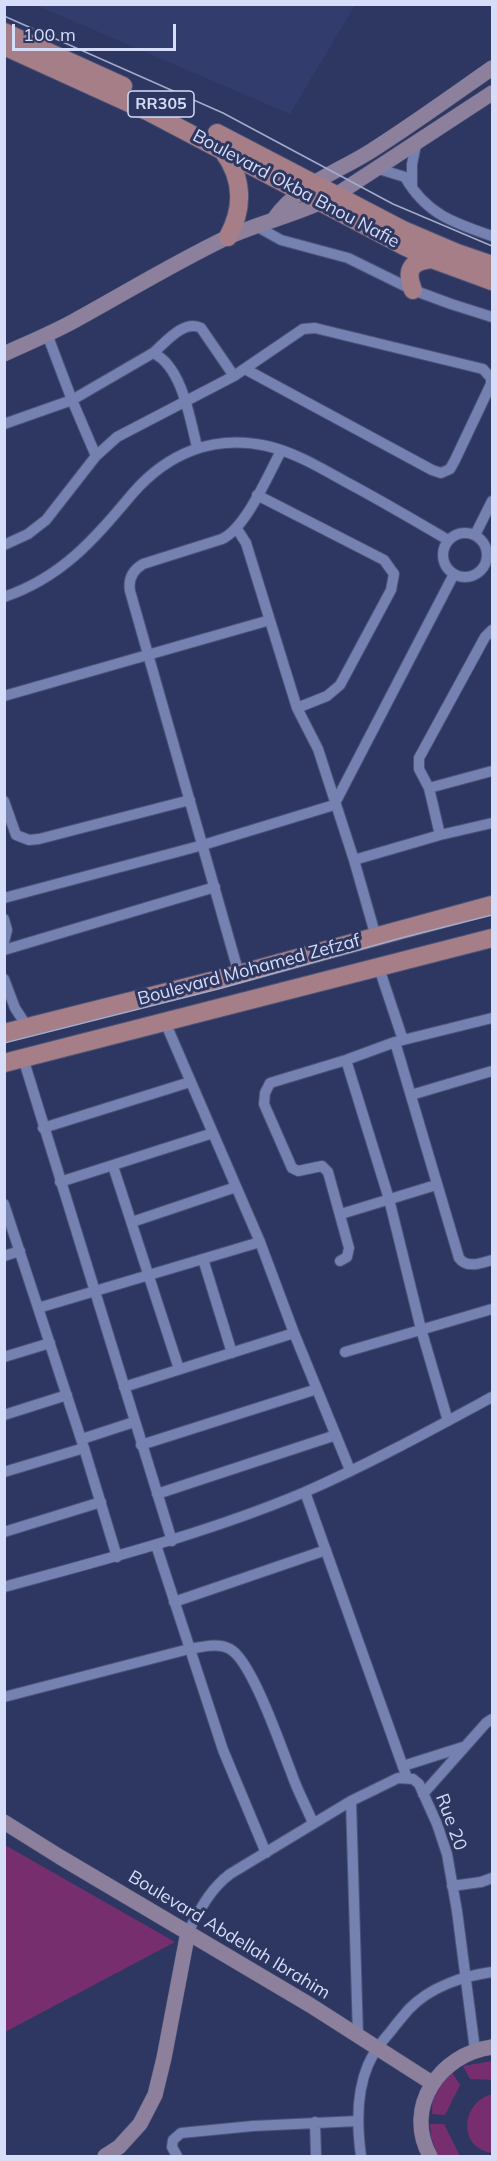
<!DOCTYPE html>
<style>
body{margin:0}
#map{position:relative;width:497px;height:2161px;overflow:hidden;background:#2d3761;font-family:Mulish,sans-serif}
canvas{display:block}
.frame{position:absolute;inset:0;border:6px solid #d5ddf8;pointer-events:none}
.scale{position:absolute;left:12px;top:24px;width:164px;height:27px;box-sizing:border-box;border:3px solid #d5ddf8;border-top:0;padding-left:8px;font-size:18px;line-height:21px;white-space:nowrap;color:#d5ddf8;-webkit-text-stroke:4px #2d3761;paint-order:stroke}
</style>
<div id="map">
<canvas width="497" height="2161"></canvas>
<div class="frame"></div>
<div class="scale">100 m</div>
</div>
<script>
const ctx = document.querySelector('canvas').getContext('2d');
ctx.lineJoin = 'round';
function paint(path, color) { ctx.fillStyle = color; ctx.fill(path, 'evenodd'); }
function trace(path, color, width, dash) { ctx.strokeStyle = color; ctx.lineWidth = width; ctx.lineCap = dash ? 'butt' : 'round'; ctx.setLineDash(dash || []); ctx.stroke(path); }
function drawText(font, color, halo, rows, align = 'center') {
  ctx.font = font + ' Mulish,sans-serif'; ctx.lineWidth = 6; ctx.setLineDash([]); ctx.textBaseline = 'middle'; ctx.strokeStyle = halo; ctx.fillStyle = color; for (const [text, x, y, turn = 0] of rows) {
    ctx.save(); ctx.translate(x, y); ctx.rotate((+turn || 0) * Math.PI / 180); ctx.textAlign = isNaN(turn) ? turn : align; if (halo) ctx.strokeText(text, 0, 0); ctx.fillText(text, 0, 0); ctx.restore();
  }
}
const built = new Path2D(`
 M36,5H355L290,114Z`);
const green = new Path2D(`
 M5,1845L175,1942L5,2032Z
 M492,2061V2080L470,2079L463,2066Z
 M452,2072L460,2085L445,2115L432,2114L433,2089Z
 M492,2094V2153C458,2148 460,2103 492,2094Z
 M430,2124H444L460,2156H438L431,2137Z`);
const street = new Path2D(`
 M379,169L405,177C426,214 454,223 492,236
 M412,187V164L416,145
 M256,226L281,240L348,258L413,290L451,304L492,317
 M47,334L72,400L96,456
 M153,353C165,343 184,319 201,328L234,376
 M4,424L72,400L153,353C182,366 190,419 197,447
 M257,495L384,560L394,574L391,590L340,685L327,696L297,708
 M237,529L246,543L297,708L318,749L354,860L376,937
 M443 555a22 22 0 1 1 44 0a22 22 0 1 1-44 0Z
 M475,535L492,501
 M4,545L28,534L46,520L96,456L117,437L234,376L303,329L315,328L483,369L491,378V384L455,460L450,469L441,473L432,470L245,369
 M4,597C63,577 95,538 133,493C168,453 214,434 267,446C294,452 321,468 346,482C380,500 414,520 448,540
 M4,696L270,620
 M429,788L492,771
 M4,801L16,835L29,840L39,839L190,800
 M440,835L429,788L419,769V758L485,637L492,630
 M354,860L440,835L492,823
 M4,898L203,845L334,805L454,574
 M4,919L7,930L4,942
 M4,950L215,887
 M379,968L403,1040
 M239,974L130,591C128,579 133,570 143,564L222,539C246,528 268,475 281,451
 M4,979L15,1008L28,1028
 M165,1022L260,1242L294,1333L350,1470
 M395,1042L459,1258C467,1269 481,1263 492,1260
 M23,1058L172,1541
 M346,1060L389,1199L421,1329L448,1421
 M411,1095L492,1071
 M43,1128L190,1082
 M113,1166L179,1369
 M60,1182L213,1133
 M4,1204L84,1448L117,1557
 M341,1214L436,1185
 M132,1222L236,1187
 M4,1256L20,1251
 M203,1259L232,1353
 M340,1261L347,1257L349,1248L328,1172L322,1166L298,1171L292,1168L264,1104L265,1093L270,1083L346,1060L395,1042L492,1018
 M38,1308L260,1242
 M345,1352L492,1309
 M4,1357L50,1343
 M124,1387L294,1333
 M4,1415L67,1395
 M82,1439L134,1422
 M141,1445L317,1389
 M4,1472L84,1448
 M305,1492L407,1778
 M157,1494L336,1435
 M4,1532L101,1502
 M156,1545L223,1750L266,1853
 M4,1587C106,1559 208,1533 305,1492C369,1464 431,1430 492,1397
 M174,1602L326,1550
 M4,1697L189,1649C202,1647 218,1642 230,1649C252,1661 281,1747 291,1772C297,1790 306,1806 313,1823
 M403,1766L463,1747
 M423,1794L486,1723L492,1719
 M351,1801L358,2036
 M452,1886L481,1882L492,1878
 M188,1932C200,1910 209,1890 230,1874L351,1801L398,1778L413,1779L419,1784L437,1824L447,1854L457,1911L475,2050
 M315,2122L316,2156
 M177,2156L172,2147L173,2140L181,2133L253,2126L358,2121
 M361,2156C357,2127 356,2093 368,2065C373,2053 383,2040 391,2031C397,2023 403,2016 409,2009C430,1987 463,1976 492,1972`);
const secondary = new Path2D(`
 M274,219C297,185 338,172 371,151C412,125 452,96 492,68
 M4,354C28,343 52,333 74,321C125,293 174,263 226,238C263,221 301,214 336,195L492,93
 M4,1822L60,1857L310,2005L432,2083
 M105,2156L119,2147L140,2124L155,2095L164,2058L188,1932
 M430,2156C403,2107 440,2054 492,2047`);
const primary = new Path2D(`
 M4,32L123,86
 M4,46L149,112L404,246L432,259L492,281
 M217,133L403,230L457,253L492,265
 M223,151C243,178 244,208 228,237
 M413,290C405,270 411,261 432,259
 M4,1033L239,974L492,905
 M4,1063L492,938`);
const tram = new Path2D(`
 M4,16L223,113L393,204L492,246
 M4,1043L218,989L401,938L492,915`);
const shields = [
 [161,104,66]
];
const shieldNames = [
 ["RR305",161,104]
];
const streetNames = [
 ["Boulevard Okba Bnou Nafie",296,189,28],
 ["Boulevard Mohamed Zefzaf",249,970,-15],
 ["Rue 20",451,1822,70],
 ["Boulevard Abdellah Ibrahim",229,1935,31]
];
paint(built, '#323d6e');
paint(green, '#772e6e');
trace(street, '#4b5376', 12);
trace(secondary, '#4b5376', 16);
trace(primary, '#4b5376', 20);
trace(street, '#7481b1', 10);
trace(secondary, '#8d809d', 15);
trace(primary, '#a57e88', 18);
trace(tram, '#a3accb', 1.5);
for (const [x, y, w] of shields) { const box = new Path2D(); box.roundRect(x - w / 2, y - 13, w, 26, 4.5); ctx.fillStyle = '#2d3761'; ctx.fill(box); trace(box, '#d5ddf8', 1.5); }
drawText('bold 16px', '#d5ddf8', null, shieldNames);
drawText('18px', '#d5ddf8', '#2d3761', streetNames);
</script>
